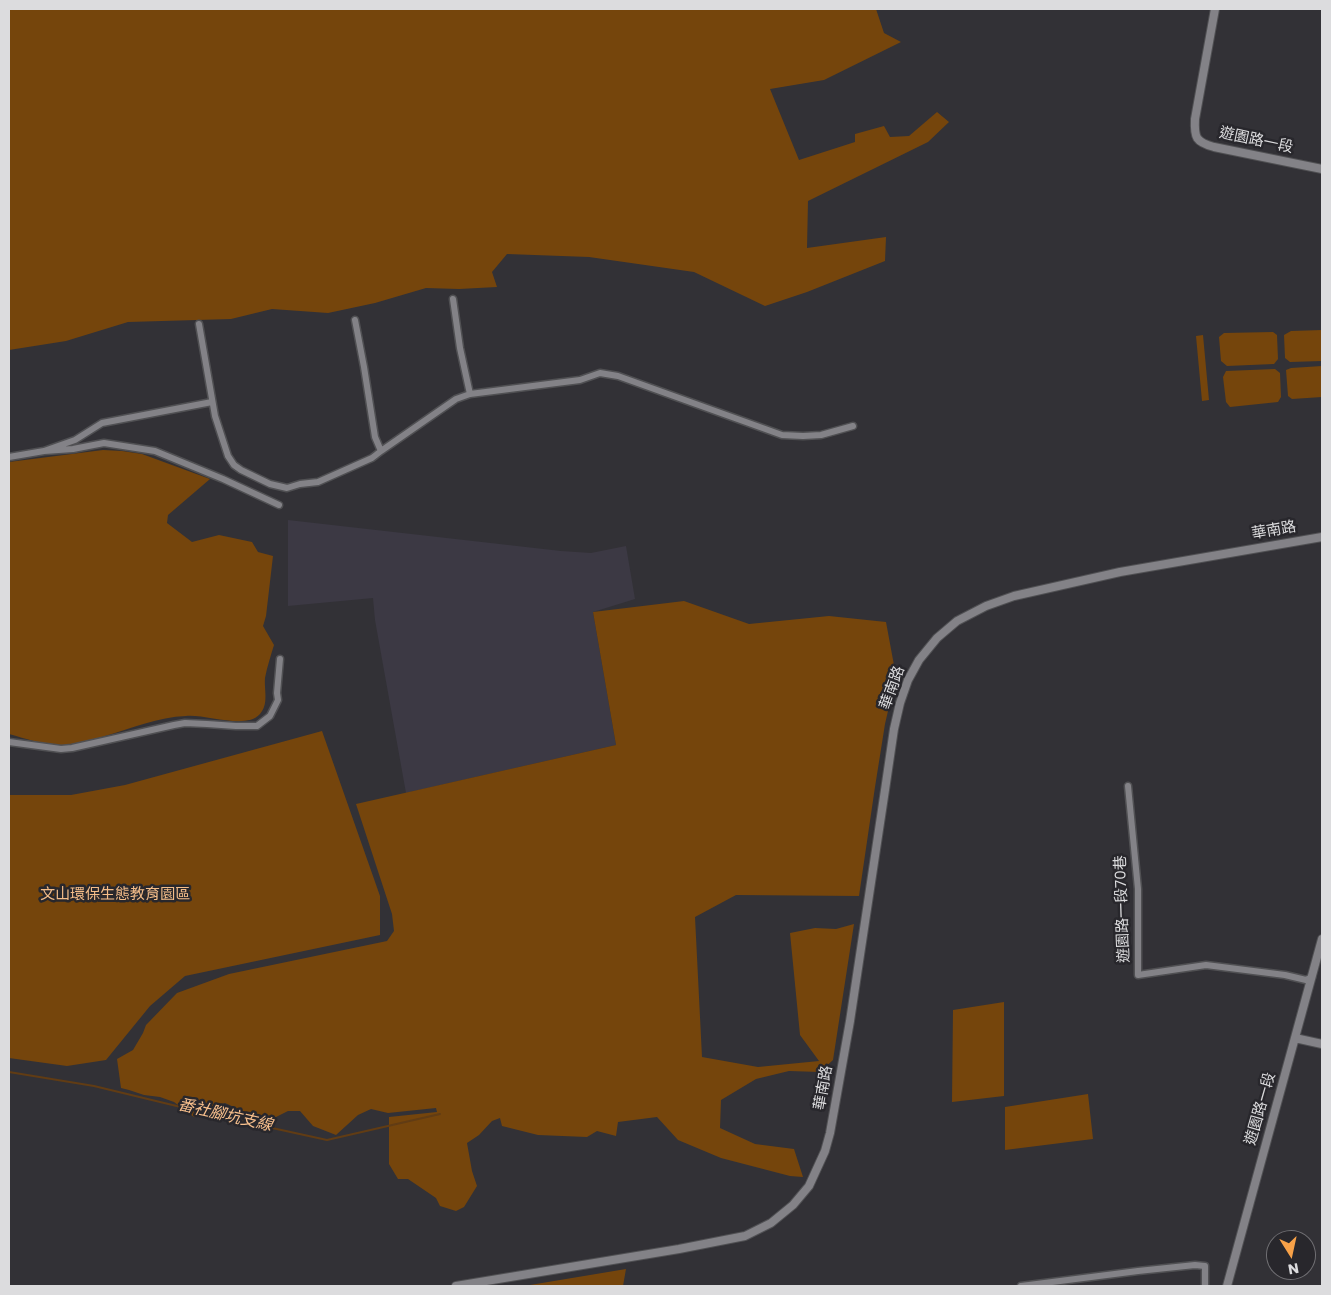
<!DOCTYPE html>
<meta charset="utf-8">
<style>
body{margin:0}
#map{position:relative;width:1331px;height:1295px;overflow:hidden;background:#323136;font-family:Poppins,sans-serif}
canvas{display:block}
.frame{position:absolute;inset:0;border:10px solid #dcdcde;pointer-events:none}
.north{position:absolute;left:1266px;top:1230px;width:50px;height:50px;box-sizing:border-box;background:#28272c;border:1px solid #706f73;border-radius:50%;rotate:170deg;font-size:14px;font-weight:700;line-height:20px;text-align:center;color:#dcdcde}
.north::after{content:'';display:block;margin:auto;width:18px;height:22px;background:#f7a148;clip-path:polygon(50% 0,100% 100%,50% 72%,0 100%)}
</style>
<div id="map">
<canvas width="1331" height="1295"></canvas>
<div class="frame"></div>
<div class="north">N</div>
</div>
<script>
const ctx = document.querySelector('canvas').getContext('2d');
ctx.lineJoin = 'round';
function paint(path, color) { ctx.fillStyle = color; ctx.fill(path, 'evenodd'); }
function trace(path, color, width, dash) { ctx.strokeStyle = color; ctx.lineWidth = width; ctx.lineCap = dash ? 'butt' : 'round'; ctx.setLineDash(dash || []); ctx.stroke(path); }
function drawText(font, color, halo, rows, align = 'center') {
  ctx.font = font + ' Poppins,"Noto Sans TC",sans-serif'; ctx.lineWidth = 5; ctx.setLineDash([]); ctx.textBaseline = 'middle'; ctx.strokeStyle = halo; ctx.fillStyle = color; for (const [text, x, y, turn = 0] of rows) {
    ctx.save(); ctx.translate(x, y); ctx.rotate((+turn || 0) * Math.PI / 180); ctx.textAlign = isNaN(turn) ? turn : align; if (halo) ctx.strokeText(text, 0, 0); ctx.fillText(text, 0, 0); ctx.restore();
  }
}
const built = new Path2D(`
 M288,520L561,551L591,553L626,546L635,599L593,612L616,745L406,793L375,620L373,598L288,606Z`);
const green = new Path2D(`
 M9,9H876L884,33L901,42L824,80L770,89L799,160L855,142V134L884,126L890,137L909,136L937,112L949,122L928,142L808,201L807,248L886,237L885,261L807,292L765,306L694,272L589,257L507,254L492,272L497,287L459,289L426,288L375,303L328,313L272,309L231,319L128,322L66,341L9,350Z
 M1322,330V361L1290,362L1285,358L1284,335L1291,331Z
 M1273,332L1277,335L1278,359L1274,364L1227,366L1221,361L1219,337L1224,333Z
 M1203,335L1209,400L1202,401L1196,336Z
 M1322,366V397L1292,399L1288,396L1286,370L1291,368Z
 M1275,369L1280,373L1281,397L1278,402L1230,407L1226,402L1223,377L1226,371Z
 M103,450L122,451L142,454L210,479L168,515L167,523L192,542L219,535L252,542L258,552L273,556L266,616L263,626L274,645C271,655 267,667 265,678C264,690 269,704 260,714C246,730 206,714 186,716C158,717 132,728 105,736C92,740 79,745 65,745C46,746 27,739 9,734V462Z
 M684,601L749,624L829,616L886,622L896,676L885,724L875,787L859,896L736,895L695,917L702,1057L758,1067L819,1061L800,1035L790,933L815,928L836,929L854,924L833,1060L820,1072L789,1071L756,1079L721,1100L720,1128L755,1144L794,1149L803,1177L790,1176L721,1158L678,1140L657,1117L618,1122L616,1136L597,1131L587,1137L538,1135L502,1126L500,1118L492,1121L479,1135L467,1143L472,1171L477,1186L464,1207L456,1211L440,1206L436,1198L408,1179H398L389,1164V1117L437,1112L436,1108L388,1113L371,1109L358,1115L336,1135L313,1126L300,1111H288L270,1120L245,1112L225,1103L216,1105L206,1115L194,1117L174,1102L160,1097L144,1095L129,1090L121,1088L117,1059L133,1050L143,1033L146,1025L177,993L229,974L387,941L394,931L392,914L356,804L616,745L593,612Z
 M322,731L380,896V935L185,976L150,1006L106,1060L67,1066L9,1058V795H71L125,785Z
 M1004,1002V1096L952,1102L953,1010Z
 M1088,1094L1093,1139L1005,1150V1107Z
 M626,1269L623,1286H524Z`);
const stream = new Path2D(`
 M9,1072L94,1086L222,1117L327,1140L440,1114`);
const minor = new Path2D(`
 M453,299L460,348L470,394
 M355,320L364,367L375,437L381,451
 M199,324L215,416L228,456L234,465L241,470L270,484L287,488L300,484L318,482L372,458L381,451L456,399L470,394L580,380L600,373L618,376L782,435L803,436L821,435L853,426
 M44,451L73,449L104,443L155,451L223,479L279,505
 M9,457L44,451L75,440L102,423L212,402
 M9,742L61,749L72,748L174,725L185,723L207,724L236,726H257L270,716L278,700L277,693L280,659
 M1128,786L1138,889V975L1206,965L1285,975L1306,980L1312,977
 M1021,1286L1138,1271L1195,1265L1205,1266V1286`);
const tertiary = new Path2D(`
 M1215,9L1195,119C1194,138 1196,142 1214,147L1322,169
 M1295,1038L1322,1044
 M456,1286L679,1249L745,1236L771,1223L793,1205L809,1186L825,1151L830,1133L850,1021L885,790L894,729L900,703L908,680L919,660L937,638L957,621L986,606L1014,596L1120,572L1322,537
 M1227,1286L1322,939`);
const streetNames = [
 ["遊園路一段",1256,141,12],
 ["華南路",1274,531,-10],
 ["華南路",893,688,-70],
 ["遊園路一段70巷",1123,909,-92],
 ["華南路",824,1088,-80],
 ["遊園路一段",1261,1109,-74]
];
const parkNames = [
 ["文山環保生態教育園區",115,895]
];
const waterNames = [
 ["番社腳坑支線",225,1116,13]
];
paint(built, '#3c3944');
paint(green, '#75450c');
trace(stream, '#613c14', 2);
trace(minor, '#505053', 9);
trace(tertiary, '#505053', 10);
trace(minor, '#838287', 6);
trace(tertiary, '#838287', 8);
drawText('15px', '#dcdcde', '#28272c', streetNames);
drawText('15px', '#f4bd89', '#28272c', parkNames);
drawText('italic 16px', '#f7bf8c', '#28272c', waterNames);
</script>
